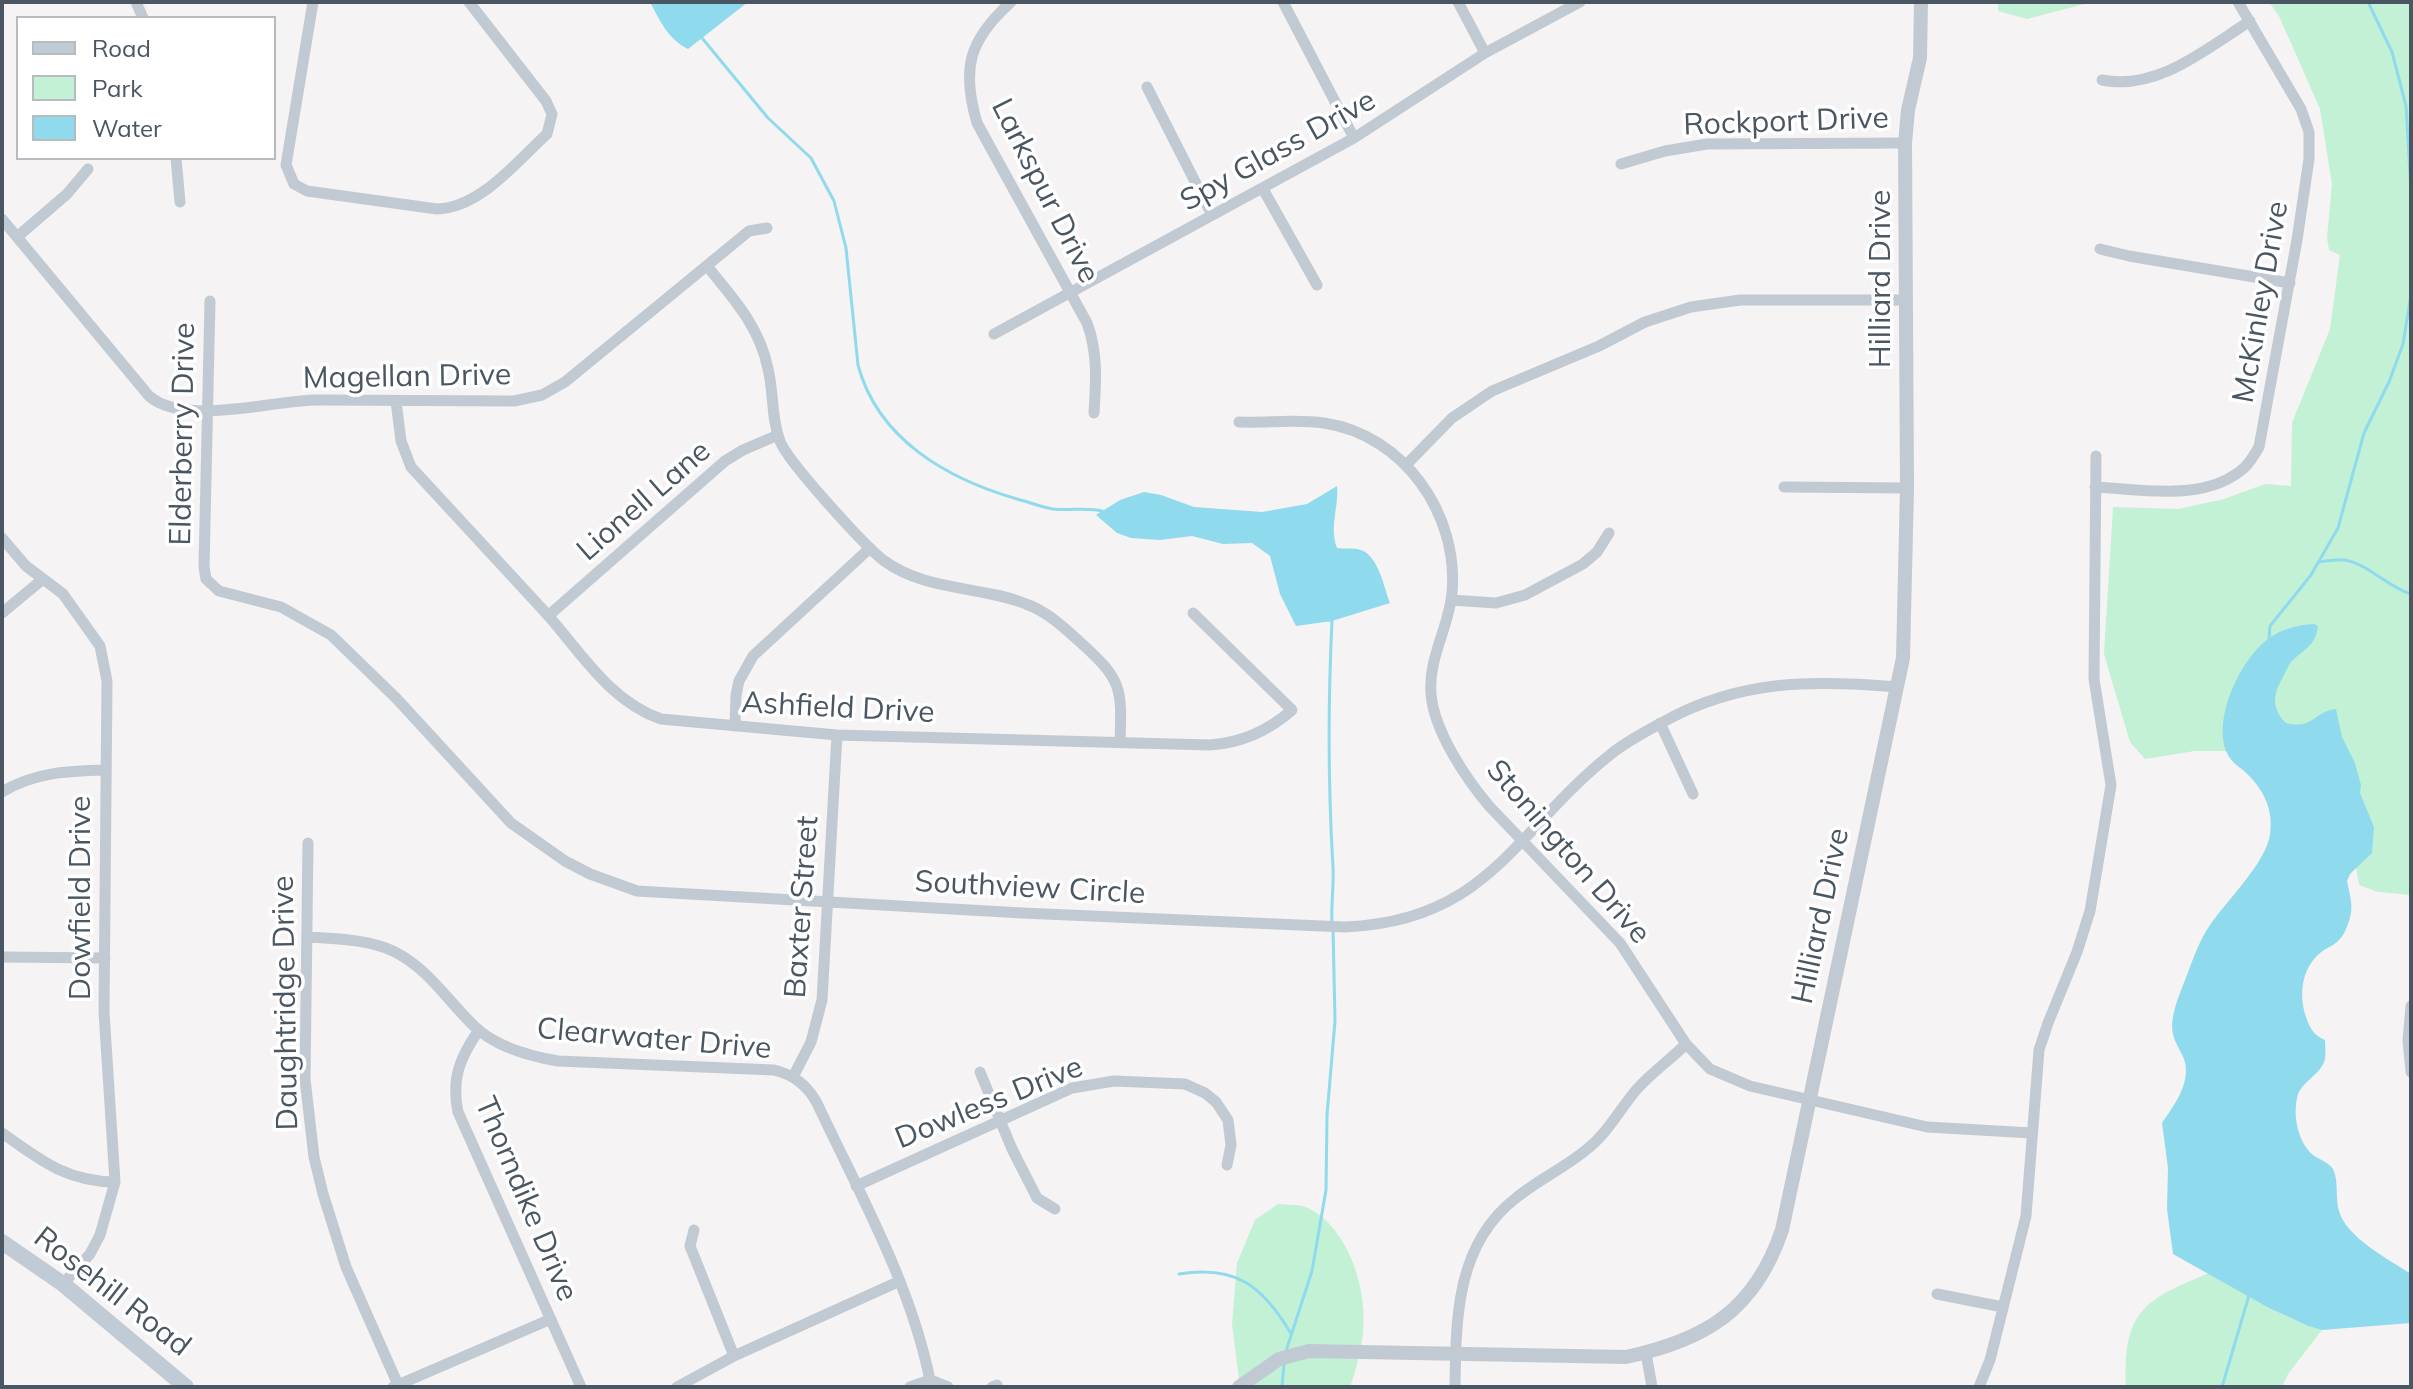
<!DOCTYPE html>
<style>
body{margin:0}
#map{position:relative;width:2413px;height:1389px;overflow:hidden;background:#f5f3f3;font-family:Mulish,sans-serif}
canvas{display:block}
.frame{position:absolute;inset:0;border:4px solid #4a5661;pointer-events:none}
.legend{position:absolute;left:16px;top:16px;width:260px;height:144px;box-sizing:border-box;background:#fff;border:2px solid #b7bbc0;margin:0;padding:10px 14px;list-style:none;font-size:24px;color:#4a5661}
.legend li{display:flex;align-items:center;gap:16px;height:40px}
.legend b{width:40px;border:2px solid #b7bbc0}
</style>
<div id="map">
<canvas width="2413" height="1389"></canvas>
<div class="frame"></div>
<ul class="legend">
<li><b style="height:10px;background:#c1cbd6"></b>Road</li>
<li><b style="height:22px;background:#c3f1d5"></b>Park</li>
<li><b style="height:22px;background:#90daee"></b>Water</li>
</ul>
</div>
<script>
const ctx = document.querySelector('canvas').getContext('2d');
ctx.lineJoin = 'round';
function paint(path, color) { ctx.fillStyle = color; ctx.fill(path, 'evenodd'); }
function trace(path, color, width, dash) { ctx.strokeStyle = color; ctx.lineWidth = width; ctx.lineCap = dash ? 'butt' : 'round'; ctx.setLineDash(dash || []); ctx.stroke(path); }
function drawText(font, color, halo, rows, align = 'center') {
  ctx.font = font + ' Mulish,sans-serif'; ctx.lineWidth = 7; ctx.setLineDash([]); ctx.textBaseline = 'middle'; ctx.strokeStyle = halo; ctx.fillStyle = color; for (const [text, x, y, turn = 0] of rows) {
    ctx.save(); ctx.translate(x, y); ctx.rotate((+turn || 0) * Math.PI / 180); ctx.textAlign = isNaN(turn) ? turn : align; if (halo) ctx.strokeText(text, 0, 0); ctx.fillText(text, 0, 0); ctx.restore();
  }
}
const green = new Path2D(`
 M1998,2H2092L2027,19L1998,11Z
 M2269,2H2411V895L2378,892L2359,885L2354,854L2256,751H2195L2145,759L2130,742L2104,654L2113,507L2178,509L2224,499L2265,484L2291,486L2292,423L2330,329L2340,255L2329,250L2327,238L2332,184L2320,109L2279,16Z
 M1278,1204C1287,1205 1300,1204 1308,1208C1349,1228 1368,1291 1363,1333C1361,1351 1356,1370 1350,1387H1240L1232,1324L1237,1263L1255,1220Z
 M2209,1273C2247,1292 2281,1319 2322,1330L2288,1374L2282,1387H2126C2123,1310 2144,1300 2209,1273Z`);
const water = new Path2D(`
 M650,2H748L688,49C668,39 660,21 650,2Z
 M1337,486C1339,508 1329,526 1337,548C1343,549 1350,548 1357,549C1378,552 1383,585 1390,603L1332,621L1296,626L1280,594L1270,556L1252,543L1223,544L1192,536L1160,540L1131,538L1117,533L1096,515L1120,500L1144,492L1161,495L1194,507L1262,512L1307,504Z
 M2314,624L2318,626C2315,647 2305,648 2292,661C2288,665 2286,672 2283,677C2273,694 2271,708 2286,723C2313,730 2313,712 2336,709L2342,737L2355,763L2361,785L2360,793L2374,827L2372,853L2350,874L2347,881C2351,901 2355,909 2346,929C2341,941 2335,944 2324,950C2302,965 2298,993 2306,1017C2310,1028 2313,1035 2325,1040C2325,1046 2326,1053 2325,1059C2321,1076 2301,1080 2297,1098C2293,1117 2298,1142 2313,1155C2320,1160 2328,1162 2333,1169C2339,1181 2335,1198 2339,1211C2346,1237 2388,1259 2411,1274V1323L2322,1330L2308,1326L2269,1308L2173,1254L2167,1209L2168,1168L2162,1123C2174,1105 2190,1085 2185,1062C2182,1052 2175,1044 2173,1034C2169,1016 2181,991 2187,975C2193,959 2200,939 2210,925C2227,900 2265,864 2270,835C2274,809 2263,788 2244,771C2237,765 2231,762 2227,753C2212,719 2240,660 2268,639C2281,629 2298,625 2314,624Z`);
const stream = new Path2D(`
 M2368,2L2392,52L2406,106L2411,191
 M702,38L768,118L811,158L834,201L846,248L858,365C878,440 948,479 1017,499C1029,502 1041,507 1053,509C1069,511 1088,507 1102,511
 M2318,562C2326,561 2337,559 2345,560C2370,565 2387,587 2411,594
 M1329,620L1332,621C1328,703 1328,785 1333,867C1334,885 1331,903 1332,922
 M2269,639L2270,626L2311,575L2338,528L2364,433L2389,382L2403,344L2411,295
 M1179,1274C1235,1265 1262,1285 1290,1332
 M1286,1351L1312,1271L1326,1190L1327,1115L1335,1021L1333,929
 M1282,1387L1284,1363
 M2222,1387L2250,1292`);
const minor = new Path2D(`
 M136,2L143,18
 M313,2L286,165L294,184L307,191L437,209C480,208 516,162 547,134L552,114L546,101L469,2
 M1011,2C969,40 961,68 977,123L1087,323C1098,353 1096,381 1094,413
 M1283,2L1354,138
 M1458,2L1485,53
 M2102,80C2157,91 2206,49 2250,21
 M1147,87L1212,215
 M176,158L180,202
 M1621,164L1665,151L1707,144L1905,143
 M1263,189L1317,285
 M2,219L149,396C185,427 273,400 317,400C383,400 448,401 514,401L542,395L565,382L749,231L767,228
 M17,237L67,194L88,169
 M2100,249L2129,256L2290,283
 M707,266C733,298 760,327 768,369C774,393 771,418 780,441C787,461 864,545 883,560C926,592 979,585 1026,604C1048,612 1063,627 1080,642C1122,680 1122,687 1120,742
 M210,301L204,567L206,579L219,591L281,607L331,635L396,698L511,823L565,861L590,874L637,891L1022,913L1345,927C1489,921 1514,831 1611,754C1627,741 1645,732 1663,722C1740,679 1812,680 1898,687
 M994,334L1354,138L1485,53L1580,2
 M396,401L401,441L411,467C456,516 501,564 545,612C581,652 609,701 661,719L837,735L1210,745C1242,743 1268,731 1292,710L1193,613
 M1239,422C1267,423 1297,419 1324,423C1404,435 1459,514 1452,593C1449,627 1428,658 1431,694C1434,731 1466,779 1490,807L1620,943L1686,1044L1710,1069L1750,1086L1927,1127L2032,1133
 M1406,465L1452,418L1492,391L1599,346L1645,322L1691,307L1740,300H1907
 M1784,487L1907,488
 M2095,487C2143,489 2206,503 2245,467C2250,462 2255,454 2259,447L2297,240L2309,159V132L2301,109L2238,2
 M2,538L26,566L63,594L100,646L107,681L104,1012L115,1182L100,1235L90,1254L63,1284
 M1451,600L1496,603L1525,595L1583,564L1597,552L1609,533
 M2,613L43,579
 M548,616L725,461L743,450L778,435
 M1660,723L1693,794
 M735,726L736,695L739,681L753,656L870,548
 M2,792C35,772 68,771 106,770
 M308,843L305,1079L314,1157L323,1194L346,1267L399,1387
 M308,937C336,939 367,939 393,951C428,968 447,1000 474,1026C496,1047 528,1056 558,1061L774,1070C794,1075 807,1085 817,1103C859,1193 910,1282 930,1380
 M2,957L105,958
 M2411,1006L2408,1041L2411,1072
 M479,1030C460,1057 451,1079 458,1112L581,1387
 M980,1072L1012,1149L1037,1198L1055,1209
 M793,1077L811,1042L822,1000L837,735
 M2,1133C41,1160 65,1181 115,1182
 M856,1186L1072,1088L1114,1081L1185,1084L1205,1093L1216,1102L1228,1120L1231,1145L1227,1165
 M694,1230L690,1246L734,1356
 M1937,1294L2003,1307
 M1646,1353L1652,1387
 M393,1387L551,1319
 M677,1387L734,1356L900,1281
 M910,1387L930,1380L948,1387
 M992,1387L997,1385
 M1455,1387C1456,1318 1456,1244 1516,1198C1538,1180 1564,1168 1586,1150C1608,1133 1619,1110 1637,1089C1651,1073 1670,1060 1686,1044
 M1979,1387L1990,1360L2026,1216L2039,1050L2048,1023L2077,952L2090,911L2111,785L2094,679L2096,456`);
const tertiary = new Path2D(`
 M1239,1387L1279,1359L1309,1351L1626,1357C1706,1340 1755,1310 1782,1230L1903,658L1907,488L1905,143L1908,110L1920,58L1921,2`);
const secondary = new Path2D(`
 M2,1242L63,1284L186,1387`);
const streetNames = [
 ["Rockport Drive",1786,122,-2],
 ["Spy Glass Drive",1278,151,-29],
 ["Larkspur Drive",1045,191,63],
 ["Hilliard Drive",1881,279,-90],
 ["McKinley Drive",2261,302,-80],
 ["Magellan Drive",407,377,-1],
 ["Elderberry Drive",183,434,-89],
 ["Lionell Lane",644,501,-41],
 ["Ashfield Drive",838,708,3],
 ["Stonington Drive",1568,852,49],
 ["Southview Circle",1030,888,3],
 ["Dowfield Drive",81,898,-90],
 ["Baxter Street",802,907,-86],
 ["Hilliard Drive",1821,916,-78],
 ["Daughtridge Drive",286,1003,-91],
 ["Clearwater Drive",654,1039,5],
 ["Dowless Drive",989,1103,-22],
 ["Thorndike Drive",526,1199,67],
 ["Rosehill Road",112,1292,38]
];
paint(green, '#c3f1d5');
paint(water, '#90daee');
trace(stream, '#90daee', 3);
trace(minor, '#c1cad2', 11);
trace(tertiary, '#c1cad2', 14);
trace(secondary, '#c1cbd6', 16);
drawText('30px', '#4a5661', '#fff', streetNames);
</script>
